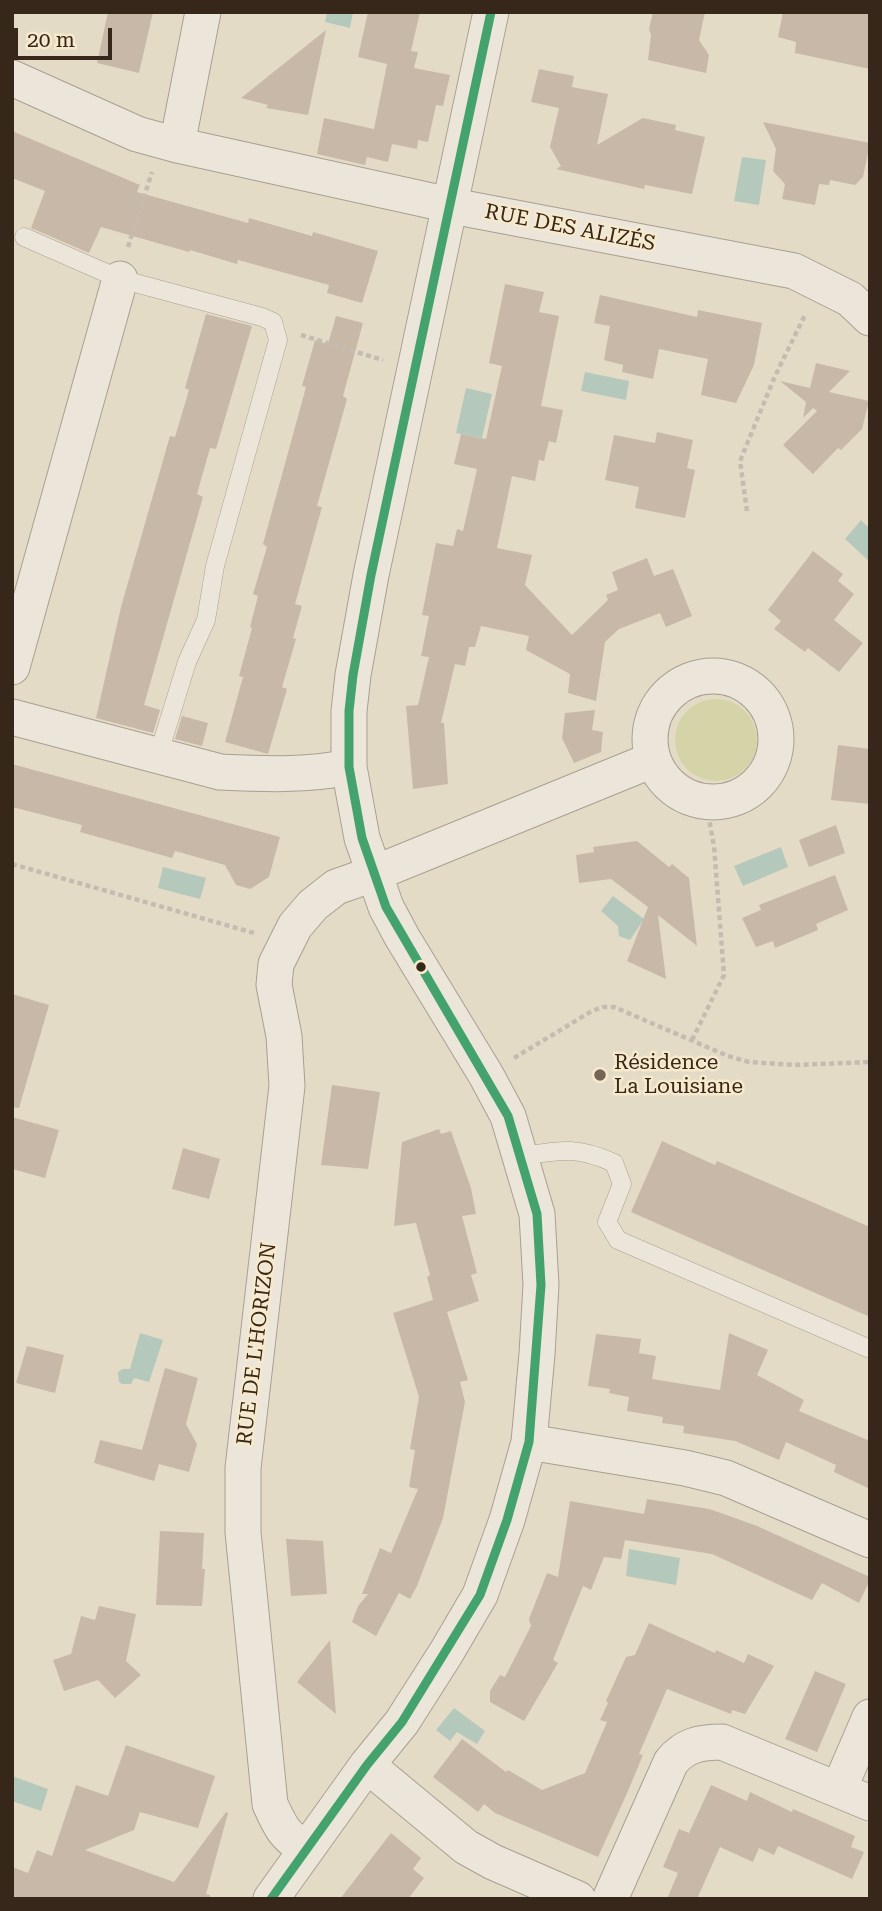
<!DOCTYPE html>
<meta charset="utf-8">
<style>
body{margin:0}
#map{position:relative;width:882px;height:1911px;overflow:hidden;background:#e4dbc7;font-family:"Roboto Serif",serif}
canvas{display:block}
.frame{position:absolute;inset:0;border:14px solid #37271a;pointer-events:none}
.scale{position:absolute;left:14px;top:28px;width:98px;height:32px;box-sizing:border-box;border:4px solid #37271a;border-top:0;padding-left:9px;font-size:21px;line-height:24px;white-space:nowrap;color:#37271a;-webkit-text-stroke:5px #f7e9cb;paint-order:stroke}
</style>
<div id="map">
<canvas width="882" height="1911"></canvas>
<div class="frame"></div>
<div class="scale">20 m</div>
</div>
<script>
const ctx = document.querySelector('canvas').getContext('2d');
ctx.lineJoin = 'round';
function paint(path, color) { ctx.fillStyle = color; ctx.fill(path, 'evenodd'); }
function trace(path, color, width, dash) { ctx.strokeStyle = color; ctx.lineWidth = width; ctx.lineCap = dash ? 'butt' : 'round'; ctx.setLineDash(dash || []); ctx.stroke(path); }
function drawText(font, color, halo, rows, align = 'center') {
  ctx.font = font + ' "Roboto Serif",serif'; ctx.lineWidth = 5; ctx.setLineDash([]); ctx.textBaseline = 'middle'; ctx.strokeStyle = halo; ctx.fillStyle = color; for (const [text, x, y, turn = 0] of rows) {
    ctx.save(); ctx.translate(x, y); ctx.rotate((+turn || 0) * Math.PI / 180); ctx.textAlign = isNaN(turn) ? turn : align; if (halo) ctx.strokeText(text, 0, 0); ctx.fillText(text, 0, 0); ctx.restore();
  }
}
const green = new Path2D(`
 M675 740a41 41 0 1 1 82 0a41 41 0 1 1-82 0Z`);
const water = new Path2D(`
 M327,12H353L350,28L325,22Z
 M742,157L766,160L759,205L734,201Z
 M585,372L629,381L626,400L581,391Z
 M466,388L492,394L482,438L456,433Z
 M861,520L870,529V562L845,539Z
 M781,847L788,867L743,886L734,866Z
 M163,867L206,878L200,899L158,888Z
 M613,896L644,919L630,940L619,936L618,926L601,911Z
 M140,1333L163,1340L149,1382L134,1378L131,1384H122L119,1382L118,1372L123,1369H130Z
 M629,1549L680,1558L676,1585L626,1576Z
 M454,1708L485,1731L477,1744L457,1732L450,1741L436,1730Z
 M12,1776L48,1789L41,1811L12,1801Z`);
const building = new Path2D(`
 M108,12H153L139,73L97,63Z
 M368,12H420L411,51L418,52L414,68L450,75L443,106L436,105L428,142L418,140L417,149L392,144L388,162L367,157L365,165L317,154L324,118L374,129L387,64L358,57Z
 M653,12H705L699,40L709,55L706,73L648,60L651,35L649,29Z
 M783,12H870V69L795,53L796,42L778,37Z
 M326,30L308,115L266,108L268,105L241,98Z
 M539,69L574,76L572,87L608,94L597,145L643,118L676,125L675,130L705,137L692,194L645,185L644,189L556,169L561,166L550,147L559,108L531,102Z
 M763,122L870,143L863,177L855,185L830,180L829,185L819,184L815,205L782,199L785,184L773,171L776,149Z
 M12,131L140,185L137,192L248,223L249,218L312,236L313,232L378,251L362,303L327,293L329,285L238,260L237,264L190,250L189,252L101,227L89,253L31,228L45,191L12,178Z
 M505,284L544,292L539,312L559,316L541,406L563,410L556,443L549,441L544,461L539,460L535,481L512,476L497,548L532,555L525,585L572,635L608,600L606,595L618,590L612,572L647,558L654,576L673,569L692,616L666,627L660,613L619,629L605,642L596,701L568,693L570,674L526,650L529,636L481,626L475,647H469L465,666L455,664L441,723H444L448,784L413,789L406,706L418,705L429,657L421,656L429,616L422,615L436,543L453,546L457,529L463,531L477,469L454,464L461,434L486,439L502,366L489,363Z
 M600,295L697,317L698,310L762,323L754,365L736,403L701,395L708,359L659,349L653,379L622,372L623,365L604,360L610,326L594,323Z
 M206,314L252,326L216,449L210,448L197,494L203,497L144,705L160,710L153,733L96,718L121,607L170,436L175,437L189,390L185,388Z
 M336,316L363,323L343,396L347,399L317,506L322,507L295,604L302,606L293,638L296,639L282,687L287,689L268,754L225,742L243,677L239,676L252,628L250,627L258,596L253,594L267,547L263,544L306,387L302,386L315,340L328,344Z
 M816,363L850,371L829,392L869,401L862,429L841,450L838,448L813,474L783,445L817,411L813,408L803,418L806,402L780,381L810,388Z
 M657,432L693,440L687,468L695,470L685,518L635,508L639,487L605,480L614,435L655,443Z
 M813,551L843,574L838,581L854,594L834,620L863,643L839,672L808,648L805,652L774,629L781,621L768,610Z
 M595,710L592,730L603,732L601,752L574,763L562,738L565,713Z
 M182,716L208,723L202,746L175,739Z
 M838,745L870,749V804L831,800Z
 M12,764L280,837L269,877L250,889L236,885L225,865L175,851L172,858L80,832L82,825L12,807Z
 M836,825L845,853L809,867L799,840Z
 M637,841L669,867L672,864L689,878L697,946L658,915L666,979L627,961L648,907L611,879L579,883L576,855L594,852L593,847Z
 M835,875L848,910L816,924L818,930L775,948L773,941L756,947L742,918L761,910L759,905Z
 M12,994L49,1005L19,1108L12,1107Z
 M332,1085L380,1092L368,1169L321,1165Z
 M12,1117L59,1130L45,1178L12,1169Z
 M439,1129L441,1134L451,1131L471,1188L476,1214L462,1216L477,1273L471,1275L479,1301L447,1312L468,1380L460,1382L465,1402L443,1518L417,1586L410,1599L399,1593L376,1636L352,1622L358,1606L368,1594H362L380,1548L391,1553L418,1489L409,1487L415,1450L410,1449L419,1397L393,1313L433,1300L427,1277L430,1275L416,1223L394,1226L402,1142Z
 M662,1141L715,1165L717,1161L870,1227V1317L631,1212Z
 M183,1148L220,1159L209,1199L172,1189Z
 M729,1333L768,1350L757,1375L804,1400L799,1411L870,1441V1489L834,1472L836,1465L786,1442L779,1460L735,1441L683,1433L684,1426L662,1423L663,1417L627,1411L629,1397L609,1393L610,1389L588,1386L596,1334L641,1339L639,1353L656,1356L652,1379L720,1390Z
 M27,1346L64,1355L55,1393L16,1383Z
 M165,1368L198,1378L186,1424L197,1444L189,1472L159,1464L154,1481L94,1463L100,1440L142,1450Z
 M647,1499L709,1509L721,1513L757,1526L870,1577V1580L859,1603L822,1583L812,1600L712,1554L625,1540L621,1559L604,1557L591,1590L583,1586L553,1660L558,1663L524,1721L490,1702V1691L500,1675L505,1677L531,1626L529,1619L547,1573L558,1577L570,1501L644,1514Z
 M160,1531L204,1533L202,1569H205L202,1606L156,1605Z
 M286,1539L323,1541L327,1594L291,1596Z
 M99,1606L136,1614L126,1661L141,1675L115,1698L98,1680L64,1691L53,1660L71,1654L81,1616L95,1620Z
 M649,1623L715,1653L716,1650L744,1663L748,1654L774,1666L745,1714L732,1710L731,1714L667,1689L639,1754L643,1755L628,1791L598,1857L495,1813L484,1804L478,1812L433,1777L462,1739L506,1772L508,1770L542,1790L585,1773L607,1722L600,1720L608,1703L606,1701L626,1657L635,1655Z
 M330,1640L336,1714L297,1682Z
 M815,1671L846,1684L817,1752L785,1739Z
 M126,1745L215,1776L198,1828L140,1812L134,1830L85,1850L174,1882L226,1812L228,1813L206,1894L210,1895V1899H12V1867L28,1873L37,1850L52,1856L76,1785L108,1796Z
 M711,1785L747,1801L750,1792L792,1812L793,1809L855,1836L851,1847L864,1852L852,1879L778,1846L774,1855L759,1848L753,1862L720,1847L697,1899H667L678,1873L663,1867L679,1829L689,1833Z
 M391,1833L421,1858L413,1869L424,1878L408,1899H340Z`);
const path = new Path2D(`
 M128,247L152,172
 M301,335L383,360
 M747,511L740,461L775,376L806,313
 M12,864L254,933
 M692,1040L724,975L714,846L706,803
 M514,1058L592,1011L603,1007H614L728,1056L749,1062L795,1065L870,1062`);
const service = new Path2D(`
 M24,237L120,279L262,317L273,322L278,340L215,566L206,620L187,662L158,756
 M522,1156C560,1150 577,1146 614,1163L622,1184L607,1222L618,1240L870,1349`);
const minor = new Path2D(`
 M12,78L137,134L177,145L468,209L794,271L850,299L870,318
 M177,145L203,12
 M12,667L120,279
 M650 739a63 63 0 1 1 126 0a63 63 0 1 1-126 0Z
 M12,717L220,772C262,774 308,776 349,767
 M529,1442L685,1468L726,1478L870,1540
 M367,1765L466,1847L493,1862L578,1899
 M839,1789L870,1717
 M306,1849C284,1836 280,1826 270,1804L243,1532V1468L287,1086L284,1036L274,985L276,964L295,926L313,905L336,887L373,874L652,760
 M271,1899L367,1765L402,1722L446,1653L480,1595L507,1520L529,1442L537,1354L541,1285L537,1214L508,1116L486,1075L402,937L386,907L362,838L349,767V711L353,675L371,575L491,12
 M610,1899L671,1762C685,1745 700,1742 722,1742L870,1803`);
const bus1 = new Path2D(`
 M271,1899L367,1765L402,1722L480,1595L507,1520L529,1442L541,1285L537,1214L508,1116L386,907L362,838L349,767V711L353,675L371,575L491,12`);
const markers = [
 [421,967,6,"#37271a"],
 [600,1075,7,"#746657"]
];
const streetNames = [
 ["RUE DES ALIZÉS",570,228,11],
 ["RUE DE L'HORIZON",257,1344,-83]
];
const poiNames = [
 ["Résidence",614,1063],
 ["La Louisiane",614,1087]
];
paint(green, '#d5d4a8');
paint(water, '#b4c9bb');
paint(building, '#c8b8a8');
trace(service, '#a99f91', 19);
trace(minor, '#a99f91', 37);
trace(path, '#c4bcb1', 4.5, [5, 3.5]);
trace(service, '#ece5da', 18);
trace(minor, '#ece5da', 35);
trace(bus1, '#44a36d', 9);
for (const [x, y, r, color] of markers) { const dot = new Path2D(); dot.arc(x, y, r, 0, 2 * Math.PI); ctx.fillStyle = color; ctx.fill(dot); trace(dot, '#f7e9cb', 2.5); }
drawText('21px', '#37271a', '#f7e9cb', streetNames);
drawText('21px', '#37271a', '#f7e9cb', poiNames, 'left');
</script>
